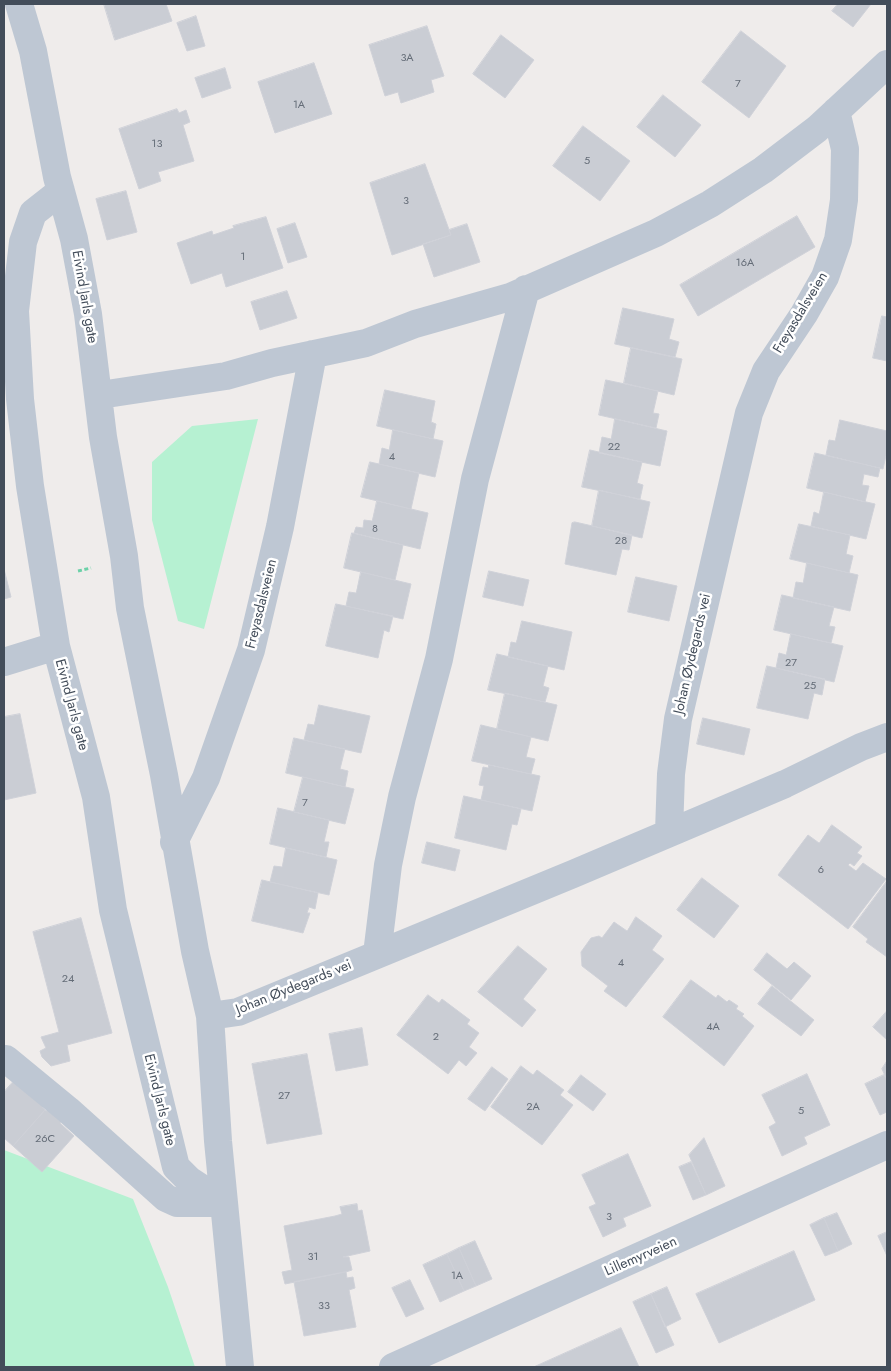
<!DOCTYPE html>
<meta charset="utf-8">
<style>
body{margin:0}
#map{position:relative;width:891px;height:1371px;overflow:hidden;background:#efeceb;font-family:Jost,sans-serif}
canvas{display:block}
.frame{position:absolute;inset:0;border:5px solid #434d5a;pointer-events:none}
</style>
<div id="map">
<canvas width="891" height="1371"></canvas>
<div class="frame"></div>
</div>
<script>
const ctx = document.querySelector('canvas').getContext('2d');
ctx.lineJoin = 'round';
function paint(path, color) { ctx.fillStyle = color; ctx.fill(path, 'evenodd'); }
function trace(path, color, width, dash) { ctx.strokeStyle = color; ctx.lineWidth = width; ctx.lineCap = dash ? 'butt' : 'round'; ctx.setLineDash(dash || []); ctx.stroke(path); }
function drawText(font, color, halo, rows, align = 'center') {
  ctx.font = font + ' Jost,sans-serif'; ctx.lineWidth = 5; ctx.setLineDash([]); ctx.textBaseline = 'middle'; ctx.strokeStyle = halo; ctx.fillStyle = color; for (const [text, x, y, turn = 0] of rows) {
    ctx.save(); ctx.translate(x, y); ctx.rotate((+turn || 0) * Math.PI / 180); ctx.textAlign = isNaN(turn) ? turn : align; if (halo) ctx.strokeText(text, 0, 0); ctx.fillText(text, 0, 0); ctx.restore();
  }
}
const green = new Path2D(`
 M258,419L204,629L178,621L152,520V462L192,426Z
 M4,1150L133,1199L168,1287L195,1367H4Z`);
const building = new Path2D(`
 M104,4H166L172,21L115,40Z
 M838,4H871L853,27L832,11Z
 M196,16L205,46L187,51L177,23Z
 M427,26L444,76L431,80L434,92L401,103L398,92L385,96L369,45Z
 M741,31L786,66L749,118L702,82Z
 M501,35L534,60L505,98L473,74Z
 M314,63L332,114L275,133L258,82Z
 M225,68L231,88L202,98L195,78Z
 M663,95L701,125L675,157L637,127Z
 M177,109L179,113L186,110L190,122L183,125L194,161L158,172L161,181L139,189L119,129Z
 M583,126L630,161L600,201L553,166Z
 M425,164L451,235L392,255L370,183Z
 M126,191L137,232L107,240L96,199Z
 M797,216L815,247L698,316L680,285Z
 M266,217L283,268L226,287L222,273L191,284L177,243L212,231L213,235L234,228L233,226Z
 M295,223L307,257L288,263L277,229Z
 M467,224L480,262L434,277L423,244L451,235L449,230Z
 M287,291L297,318L260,330L251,302Z
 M623,308L674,319L669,339L679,342L675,357L615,344Z
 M882,316L887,317V361L873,358Z
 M631,348L682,359L674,395L624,383Z
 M606,380L658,391L653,413L659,414L656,428L599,415Z
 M385,390L435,401L431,422L436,424L433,439L377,426Z
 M615,419L667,431L660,466L599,453L602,437L611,439Z
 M840,420L887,431V451L883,469L826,455L829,440L835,441Z
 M393,430L443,441L435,477L379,464L382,448L389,450Z
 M590,450L642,462L637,483L643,485L640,499L582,487Z
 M815,453L880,468L878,477L864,474L862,485L869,486L865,502L807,488Z
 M370,462L419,473L411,509L361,497Z
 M599,490L650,502L642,538L592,526Z
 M824,492L875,504L866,539L811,526L814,512L819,514Z
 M377,501L428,513L420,549L354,533L356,527L363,528L364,520L372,521Z
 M575,522L632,535L629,550L622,549L616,575L565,564L572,523Z
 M799,524L850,535L846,554L853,556L849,573L790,559Z
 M352,533L403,545L395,580L344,568Z
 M807,563L858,575L850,611L793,598L796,582L803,583Z
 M4,569L11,597L4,599Z
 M489,571L529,580L523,606L483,597Z
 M361,572L411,584L403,619L346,606L349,592L356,593Z
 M636,577L677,586L669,621L628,612Z
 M782,595L834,607L829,626L835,627L831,643L774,630Z
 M336,604L393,616L389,632L384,630L378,658L326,646Z
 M522,621L572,632L564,670L508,657L511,642L516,643Z
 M791,634L843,646L834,682L776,668L779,653L786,655Z
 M497,654L548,666L543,686L549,688L545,702L488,690Z
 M767,666L825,679L822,695L814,693L808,719L757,708Z
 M505,693L557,705L548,741L497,729Z
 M319,705L370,716L361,753L304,740L308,724L314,725Z
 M20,714L36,793L4,800V717Z
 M703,718L750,729L744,755L697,744Z
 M481,725L531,737L526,757L535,759L531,774L472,761Z
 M294,738L345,749L340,769L348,771L345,787L286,773Z
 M489,765L540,776L532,811L481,800L484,786L479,785L483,767L488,768Z
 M303,777L354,789L345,824L294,812Z
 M464,796L521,809L517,825L512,824L506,850L455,838Z
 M278,808L329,820L324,842H329L326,857L270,844Z
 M832,825L862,847L857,853L862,856L854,866L850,863L848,865L856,871L863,863L886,879L848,929L778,875L808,835L819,843Z
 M427,842L460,850L455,871L422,863Z
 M286,848L337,860L329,895L270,882L274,866L282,867Z
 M702,878L739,906L714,938L677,910Z
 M262,880L318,893L315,909L309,907L307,913H310L303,933L252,921Z
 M887,881V957L866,942L868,939L853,927Z
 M636,917L662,936L652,950L664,959L626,1007L604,991L608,986L582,966L581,952L591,938L599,936L602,938L614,922L627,931Z
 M81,918L112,1033L67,1045L70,1061L51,1066L42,1057L40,1051L46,1048L41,1037L59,1032L33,932Z
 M518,946L547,969L523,999L536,1010L522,1027L478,992Z
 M767,953L787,969L794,962L811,976L791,1000L754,970Z
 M691,980L716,998L718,995L727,1002L729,1000L738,1006L736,1009L744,1014L742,1016L754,1026L724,1066L663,1017Z
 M772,986L814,1020L801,1036L758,1004Z
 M428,995L439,1003L442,999L470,1020L467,1024L479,1033L469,1047L477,1053L466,1066L459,1060L448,1074L397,1035Z
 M887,1011V1040L873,1027Z
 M362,1028L368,1065L336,1071L329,1034Z
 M307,1054L322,1134L267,1144L252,1064Z
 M887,1061V1080L882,1069Z
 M521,1066L533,1075L537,1070L564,1090L560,1095L573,1105L542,1145L491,1107Z
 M492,1067L508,1079L485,1111L468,1099Z
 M807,1074L830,1125L804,1137L807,1144L782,1156L769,1127L776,1123L762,1095Z
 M581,1075L606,1094L593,1111L568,1092Z
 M884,1075L887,1080V1112L880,1115L865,1084Z
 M14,1081L44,1104L42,1107L45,1110L13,1146L4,1138V1092Z
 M50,1108L64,1120L60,1123L74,1136L42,1172L13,1146L45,1110L47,1111Z
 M704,1138L725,1186L706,1195L689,1155Z
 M628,1154L651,1206L623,1218L626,1226L603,1237L589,1207L596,1204L582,1175Z
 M691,1162L706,1195L693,1200L679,1167Z
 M357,1204L358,1211L362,1210L370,1251L343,1257H349L352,1270L346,1272L285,1284L282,1272L292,1270L284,1226L335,1216L342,1214L340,1207Z
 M837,1213L852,1244L838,1251L824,1218Z
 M824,1218L838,1251L825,1256L810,1225Z
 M887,1232V1256L878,1236Z
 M475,1241L492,1279L476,1286L459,1248Z
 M459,1248L476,1286L464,1291L447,1254Z
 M794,1251L815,1300L719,1343L696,1294Z
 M447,1254L464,1291L440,1302L423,1265Z
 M346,1272L347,1278L353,1277L355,1288L349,1290L356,1327L304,1336L294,1282Z
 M410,1280L424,1309L406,1317L392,1288Z
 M667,1287L681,1319L665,1327L651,1294Z
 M651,1294L674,1345L656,1353L633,1302Z
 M621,1328L639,1367H534Z`);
const path = new Path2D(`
 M78,571L91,568`);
const minor = new Path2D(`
 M19,4L33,51L57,177L74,239L88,314L103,437L124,556L130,608L164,775L195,951L210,1016L218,1141L240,1367
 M61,191L33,213L23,242L15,311L20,399L30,486L56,646L96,797L113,910L176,1167L189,1180L224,1203
 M100,395L226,376L272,363L366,343L415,324L510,297L656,233L710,204L763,170L817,129L887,64
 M4,662L56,646
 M669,832L671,774L678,719L749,413L766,371L804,314L825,277L838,240L844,200L845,149L836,111
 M174,842L206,778L251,650L280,527L313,354
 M377,954L388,865L402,797L439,659L475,479L526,289
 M210,1016L238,1012L573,874L785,784L861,747L887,737
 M6,1059L68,1110L166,1198L177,1203H224
 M393,1367L887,1145`);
const numberNames = [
 ["3A",407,58],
 ["7",738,84],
 ["1A",299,105],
 ["13",157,144],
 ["5",587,161],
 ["3",406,201],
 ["1",243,257],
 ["16A",745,263],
 ["22",614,447],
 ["4",392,457],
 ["8",375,529],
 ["28",621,541],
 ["27",791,663],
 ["25",810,686],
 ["7",305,803],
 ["6",821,870],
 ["4",621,963],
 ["24",68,979],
 ["4A",713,1027],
 ["2",436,1037],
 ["27",284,1096],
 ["2A",533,1107],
 ["5",801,1111],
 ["26C",45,1139],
 ["3",609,1217],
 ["31",313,1257],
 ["1A",457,1276],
 ["33",324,1306]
];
const streetNames = [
 ["Eivind Jarls gate",84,297,80],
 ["Freyasdalsveien",801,313,-59],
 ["Freyasdalsveien",262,604,-76],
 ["Johan Øydegards vei",693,654,-77],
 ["Eivind Jarls gate",71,705,75],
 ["Johan Øydegards vei",294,988,-22],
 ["Eivind Jarls gate",159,1100,76],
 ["Lillemyrveien",641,1257,-24]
];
paint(green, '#b6f1d2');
paint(building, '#cacdd4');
trace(building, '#cfd1d8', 1);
trace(path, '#6cd1a8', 3, [4, 2.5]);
trace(minor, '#bec7d3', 28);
drawText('11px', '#656d78', null, numberNames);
drawText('14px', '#434d5a', '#fff', streetNames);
</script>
